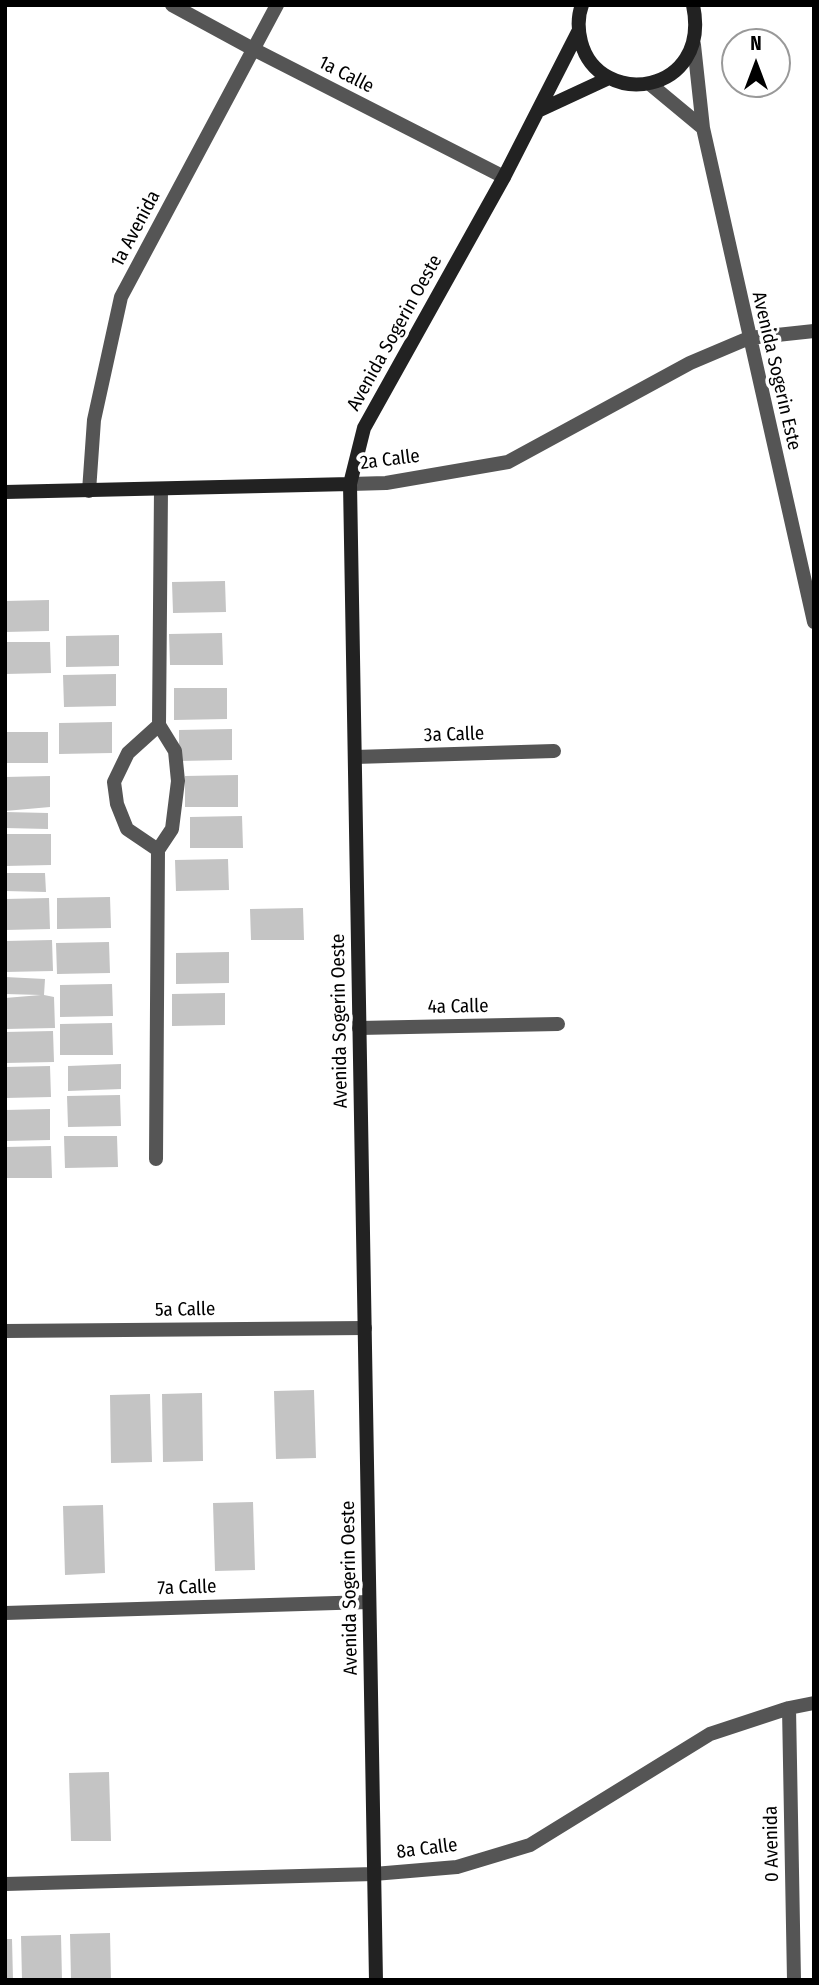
<!DOCTYPE html>
<style>
body{margin:0}
#map{position:relative;width:819px;height:1985px;overflow:hidden;background:#fff;font-family:"Fira Sans Condensed",sans-serif}
canvas{display:block}
.frame{position:absolute;inset:0;border:7px solid #000;pointer-events:none}
.north{position:absolute;left:721px;top:28px;width:70px;height:70px;box-sizing:border-box;background:#fff;border:2px solid #999;border-radius:50%;rotate:0deg;font-size:19px;font-weight:700;line-height:28px;text-align:center;color:#000}
.north::after{content:'';display:block;margin:auto;width:24px;height:32px;background:#000;clip-path:polygon(50% 0,100% 100%,50% 72%,0 100%)}
</style>
<div id="map">
<canvas width="819" height="1985"></canvas>
<div class="frame"></div>
<div class="north">N</div>
</div>
<script>
const ctx = document.querySelector('canvas').getContext('2d');
ctx.lineJoin = 'round';
function paint(path, color) { ctx.fillStyle = color; ctx.fill(path, 'evenodd'); }
function trace(path, color, width, dash) { ctx.strokeStyle = color; ctx.lineWidth = width; ctx.lineCap = dash ? 'butt' : 'round'; ctx.setLineDash(dash || []); ctx.stroke(path); }
function drawText(font, color, halo, rows, align = 'center') {
  ctx.font = font + ' "Fira Sans Condensed",sans-serif'; ctx.lineWidth = 7; ctx.setLineDash([]); ctx.textBaseline = 'middle'; ctx.strokeStyle = halo; ctx.fillStyle = color; for (const [text, x, y, turn = 0] of rows) {
    ctx.save(); ctx.translate(x, y); ctx.rotate((+turn || 0) * Math.PI / 180); ctx.textAlign = isNaN(turn) ? turn : align; if (halo) ctx.strokeText(text, 0, 0); ctx.fillText(text, 0, 0); ctx.restore();
  }
}
const building = new Path2D(`
 M225,581L226,612L173,613L172,582Z
 M49,600V631L5,632V601Z
 M222,633L223,665H170L169,634Z
 M119,635V666L66,667V636Z
 M5,642H50L51,673L5,674Z
 M116,674V706L64,707L63,675Z
 M174,688H227V719L174,720Z
 M112,722V753L59,754V723Z
 M232,729V760L179,761V730Z
 M5,732H48V763H5Z
 M238,775V807H185V776Z
 M50,776V807L5,811V777Z
 M5,812L48,813V829L5,828Z
 M242,816L243,848H190V817Z
 M5,834H51V865L5,866Z
 M228,859L229,890L176,891L175,860Z
 M5,873H45L46,892L5,891Z
 M110,897L111,928L57,929V898Z
 M49,898L50,929L5,930V899Z
 M303,908L304,940H251L250,909Z
 M52,940L53,971L5,972V941Z
 M109,942L110,973L57,974L56,943Z
 M229,952V983L176,984V953Z
 M5,977L45,979L44,995L54,997L55,1028L5,1029V998L41,995L5,994Z
 M112,984L113,1016L60,1017V985Z
 M225,993V1025L172,1026V994Z
 M112,1023L113,1055H60V1024Z
 M53,1031L54,1062L5,1063V1032Z
 M121,1064V1089L68,1091V1066Z
 M50,1066L51,1097L5,1098V1067Z
 M120,1095L121,1126L68,1127L67,1096Z
 M50,1109V1140L5,1141V1110Z
 M64,1136H117L118,1167L65,1168Z
 M51,1146L52,1178H5V1147Z
 M314,1390L316,1458L276,1459L274,1391Z
 M202,1393L203,1461L163,1462L162,1394Z
 M150,1394L152,1462L111,1463L110,1395Z
 M253,1502L255,1570L215,1571L213,1503Z
 M103,1505L105,1573L65,1575L63,1506Z
 M109,1772L111,1841H71L69,1773Z
 M110,1933L111,1980H71L70,1934Z
 M61,1935L62,1980H22L21,1936Z
 M5,1939H12L13,1980H5Z`);
const street = new Path2D(`
 M172,5L253,49L504,177
 M694,45L703,128L814,622
 M650,84L703,128
 M350,484L386,483L508,462L690,363L749,338L814,331
 M89,491L94,420L121,297L277,5
 M355,757L554,751
 M158,850L127,829L117,804L114,782L128,753L159,725
 M359,1028L558,1024
 M156,1159L158,850L172,829L178,781L175,751L159,725L161,489
 M5,1331L365,1328
 M5,1613L369,1602
 M789,1708L794,1980
 M5,1884L374,1874L457,1867L530,1845L710,1734L789,1708L814,1703`);
const secondary = new Path2D(`
 M582,5C577,18 578,30 581,42C599,110 712,95 693,5
 M540,110L609,78
 M5,492L350,484
 M376,1980L350,484L364,428L504,177L578,32`);
const streetNames = [
 ["1a Calle",346,75,27],
 ["1a Avenida",136,229,-62],
 ["Avenida Sogerin Oeste",395,333,-61],
 ["Avenida Sogerin Este",776,371,77],
 ["2a Calle",390,460,-7],
 ["3a Calle",454,735,-2],
 ["4a Calle",458,1007,-1],
 ["Avenida Sogerin Oeste",340,1021,-91],
 ["5a Calle",185,1310,-1],
 ["7a Calle",187,1588,-2],
 ["Avenida Sogerin Oeste",350,1588,-91],
 ["0 Avenida",772,1844,-91],
 ["8a Calle",427,1849,-7]
];
paint(building, '#c4c4c4');
trace(street, '#555', 14);
trace(secondary, '#222', 14);
drawText('19px', '#000', '#fff', streetNames);
</script>
